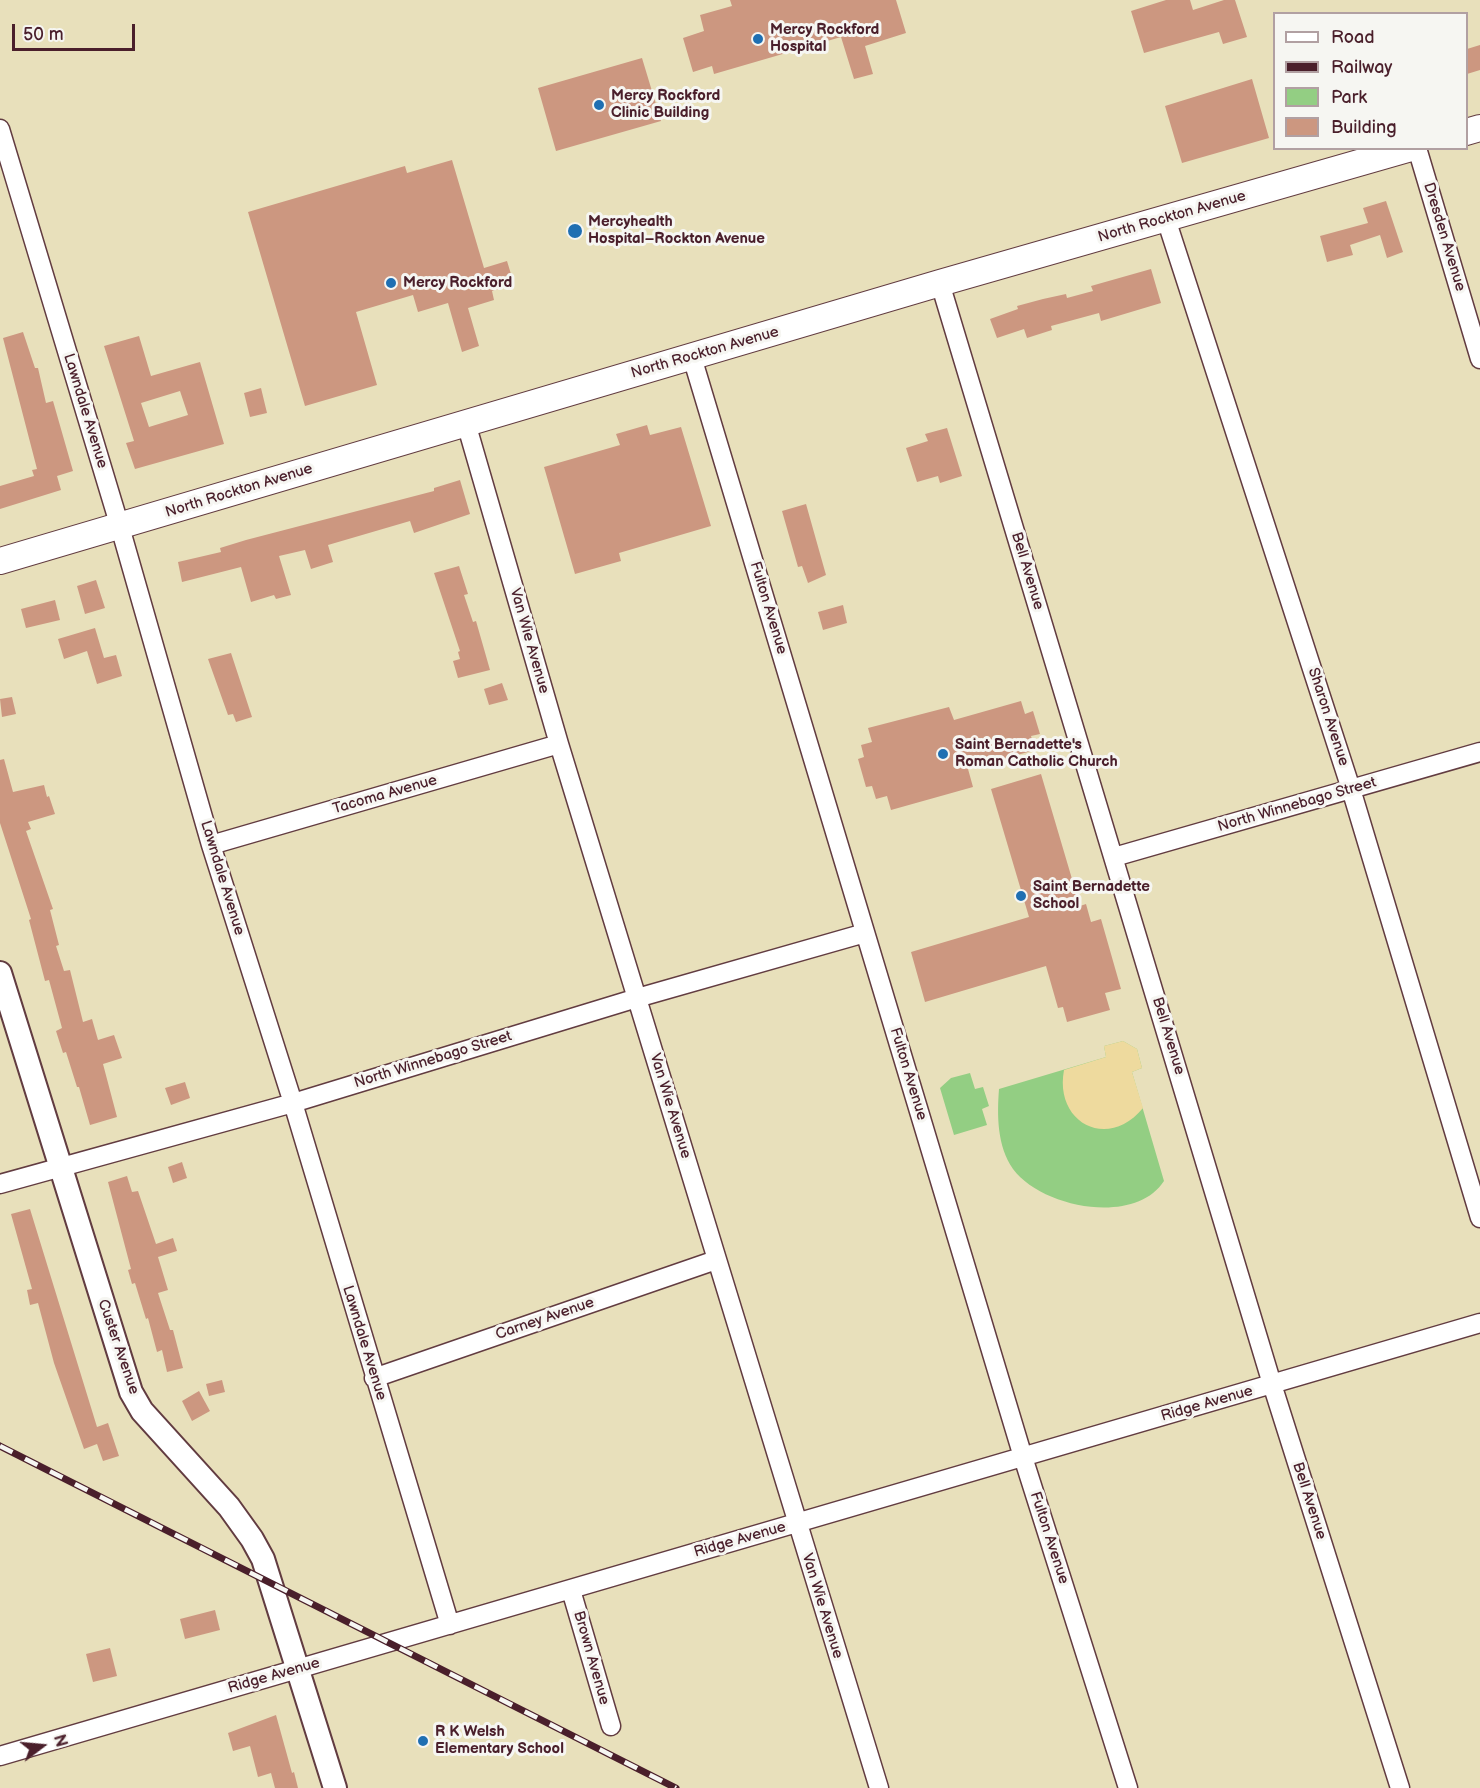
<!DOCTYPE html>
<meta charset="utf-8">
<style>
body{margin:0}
#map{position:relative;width:1480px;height:1788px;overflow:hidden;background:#e8e0bb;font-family:"Balsamiq Sans",sans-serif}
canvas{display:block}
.legend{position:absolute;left:1273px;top:12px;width:195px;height:138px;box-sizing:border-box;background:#f6f6f2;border:2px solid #b1a0a2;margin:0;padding:8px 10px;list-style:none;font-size:18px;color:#4a1f2b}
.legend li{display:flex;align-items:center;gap:12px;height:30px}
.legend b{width:30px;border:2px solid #b1a0a2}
.north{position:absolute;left:12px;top:1716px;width:60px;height:60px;-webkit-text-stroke:4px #f6f6f2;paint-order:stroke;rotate:74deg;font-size:16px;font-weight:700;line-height:24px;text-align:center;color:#4a1f2b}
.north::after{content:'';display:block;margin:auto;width:21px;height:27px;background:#4a1f2b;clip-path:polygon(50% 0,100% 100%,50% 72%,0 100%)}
.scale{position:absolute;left:12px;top:24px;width:123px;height:27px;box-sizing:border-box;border:3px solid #4a1f2b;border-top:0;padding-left:8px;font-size:18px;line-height:21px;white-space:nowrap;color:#4a1f2b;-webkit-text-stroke:4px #f6f6f2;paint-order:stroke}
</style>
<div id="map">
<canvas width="1480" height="1788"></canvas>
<ul class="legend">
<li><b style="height:8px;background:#fff"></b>Road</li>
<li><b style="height:8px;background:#4a1f2b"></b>Railway</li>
<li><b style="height:16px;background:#93ce83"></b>Park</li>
<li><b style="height:16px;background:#cc9780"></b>Building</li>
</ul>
<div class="north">N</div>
<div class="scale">50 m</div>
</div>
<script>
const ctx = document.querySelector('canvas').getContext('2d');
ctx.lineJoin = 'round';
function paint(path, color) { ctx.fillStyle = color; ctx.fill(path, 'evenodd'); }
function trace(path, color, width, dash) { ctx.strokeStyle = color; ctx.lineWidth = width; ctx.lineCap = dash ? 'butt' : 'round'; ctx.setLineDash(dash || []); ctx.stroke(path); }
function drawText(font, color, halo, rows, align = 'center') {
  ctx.font = font + ' "Balsamiq Sans",sans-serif'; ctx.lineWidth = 6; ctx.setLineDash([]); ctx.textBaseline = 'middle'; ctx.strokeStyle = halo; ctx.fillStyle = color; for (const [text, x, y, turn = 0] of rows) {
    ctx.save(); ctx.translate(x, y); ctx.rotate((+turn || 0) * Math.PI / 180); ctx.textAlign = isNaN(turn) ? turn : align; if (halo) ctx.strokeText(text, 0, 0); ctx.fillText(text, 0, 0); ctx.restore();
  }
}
const green = new Path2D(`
 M1123,1041L1137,1049L1142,1068L1132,1072L1164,1181C1135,1226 1042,1208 1013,1169C997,1146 997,1115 999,1089L1106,1057L1104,1046Z
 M970,1073L975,1089L983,1087L989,1106L982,1109L987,1125L954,1135L940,1088L951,1078Z`);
const sand = new Path2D(`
 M1123,1041L1137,1049L1142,1068L1132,1072L1143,1108C1108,1151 1054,1123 1064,1070L1106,1057L1104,1046Z`);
const building = new Path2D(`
 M730,0H896L906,33L865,46L873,74L854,79L841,37L714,74L712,66L693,72L683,38L704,31L700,15L732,6Z
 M1166,0H1190L1193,10L1224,0H1235L1247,37L1223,44L1219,32L1144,53L1131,11Z
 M1480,45V70L1467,74V49Z
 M642,58L661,121L556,151L538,88Z
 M1252,79L1269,138L1182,163L1165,106Z
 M452,160L484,268L507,261L514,284L492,291L494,300L468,308L479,346L462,352L448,303L418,312L413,295L356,312L377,385L305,406L248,212L405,166L407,173Z
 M1386,201L1403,252L1387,258L1380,235L1350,245L1353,255L1327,262L1320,236L1368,223L1363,208Z
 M1151,269L1161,303L1101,321L1099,313L1051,326L1052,330L1027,338L1024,329L997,338L990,319L1018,309L1017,306L1043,299L1066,294L1067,298L1093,291L1091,286Z
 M23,332L35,368H38L46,403L53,401L73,471L57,476L61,490L0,509V486L34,476L32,470L37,469L3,338Z
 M139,336L151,376L200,362L224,444L135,469L126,443L134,441L104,346ZM180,391L188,415L149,427L141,403Z
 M261,388L267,413L250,417L244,393Z
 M647,425L650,435L681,427L711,526L619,553L621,561L575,574L544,467L620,445L616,434Z
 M947,428L962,476L940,483L938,476L917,482L906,448L928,441L925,434Z
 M460,480L470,514L414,533L410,521L328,545L333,562L311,569L305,550L279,556L291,595L276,599L274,595L251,602L241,567L182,582L178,562L221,552L220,548L246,540L434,491V488Z
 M806,504L826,575L808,583L802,566L798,567L782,511Z
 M459,566L468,594L464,595L473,622L476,621L490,670L458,678L453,661L460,659L458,652L460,651L434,573Z
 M96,580L105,608L85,614L77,586Z
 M55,600L60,620L26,628L21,609Z
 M843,605L847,623L823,630L818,612Z
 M95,628L104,658L116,655L122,676L97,684L87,651L64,659L58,639Z
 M231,653L252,717L236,722L233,714L228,715L208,659Z
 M502,683L508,700L489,705L484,689Z
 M12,697L16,714L2,717L0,699Z
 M1021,701L1025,714L1033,711L1040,734L1031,736L1035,750L968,769L973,787L891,810L887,796L876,799L872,786L866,787L858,759L864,757L861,745L872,742L868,728L949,707L954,720Z
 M4,759L13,792L44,785L47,797L49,796L55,814L28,822L31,829L26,831L53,909L50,910L59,945L56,946L64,971L70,970L83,1022L92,1019L98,1040L114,1035L122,1058L103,1064L117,1117L90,1125L79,1087H77L66,1052L63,1053L56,1031L62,1028L49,980L45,981L29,920L31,919L0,823V760Z
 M1041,774L1080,906L1086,904L1091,922L1101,919L1121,989L1105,993L1110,1010L1067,1022L1063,1007L1058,1008L1046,966L925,1002L911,952L1029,917L991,789Z
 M185,1082L190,1098L171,1105L165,1088Z
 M182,1162L187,1178L173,1183L168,1167Z
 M127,1176L132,1192L138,1191L156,1244L173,1238L177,1251L158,1257L168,1290L158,1293L170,1330H173L183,1368L167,1372L162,1350L157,1352L148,1318L146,1319L135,1283L132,1284L128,1270L131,1269L108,1182Z
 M30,1209L97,1427L108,1423L119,1456L103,1461L97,1444L84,1449L54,1363L38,1303L30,1305L27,1290L32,1289L11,1214Z
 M222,1380L225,1392L209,1396L206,1384Z
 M199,1391L210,1411L192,1421L182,1401Z
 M215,1610L220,1630L185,1639L180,1619Z
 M110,1648L117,1676L93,1682L86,1654Z
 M276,1715L292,1773L294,1772L298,1788H275L271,1773L258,1777L250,1746L233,1751L228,1733Z`);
const minor = new Path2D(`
 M0,129L120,527L211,845L293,1103L450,1625
 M1417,148L1480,359
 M1166,219L1351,789L1480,1218
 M940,283L1272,1384L1400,1788
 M692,357L1023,1457L1128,1788
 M466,423L559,744L879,1788
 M211,845L559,744
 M1114,857L1480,752
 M0,1184L293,1103L637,998L865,933
 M374,1378L716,1260
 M571,1590L611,1726
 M0,1756L1480,1323`);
const tertiary = new Path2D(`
 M0,973L131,1392L142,1411L229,1507L252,1539L263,1559L335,1788`);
const secondary = new Path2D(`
 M1466,132L1480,128
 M0,561L940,283L1411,148`);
const rail = new Path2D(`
 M0,1446L676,1788`);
const markers = [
 [758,39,6,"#1f6fb2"],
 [599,105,6,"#1f6fb2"],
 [575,231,8,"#1f6fb2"],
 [391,283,6,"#1f6fb2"],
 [943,754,6,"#1f6fb2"],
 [1021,896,6,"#1f6fb2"],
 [423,1741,6,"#1f6fb2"]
];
const poiNames = [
 ["Mercy Rockford",770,30],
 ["Hospital",770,47],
 ["Mercy Rockford",611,96],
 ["Clinic Building",611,113],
 ["Mercyhealth",588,222],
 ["Hospital–Rockton Avenue",588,239],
 ["Mercy Rockford",403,283],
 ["Saint Bernadette's",955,745],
 ["Roman Catholic Church",955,762],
 ["Saint Bernadette",1033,887],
 ["School",1033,904],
 ["R K Welsh",435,1732],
 ["Elementary School",435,1749]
];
const streetNames = [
 ["North Rockton Avenue",1172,217,-16],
 ["Dresden Avenue",1444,237,73],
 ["North Rockton Avenue",705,353,-16],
 ["Lawndale Avenue",85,411,73],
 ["North Rockton Avenue",239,491,-17],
 ["Bell Avenue",1027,571,73],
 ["Fulton Avenue",768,608,73],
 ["Van Wie Avenue",529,641,74],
 ["Sharon Avenue",1328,717,72],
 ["Tacoma Avenue",385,795,-16],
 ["North Winnebago Street",1297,805,-16],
 ["Lawndale Avenue",222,878,73],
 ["Bell Avenue",1168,1036,73],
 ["North Winnebago Street",433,1060,-17],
 ["Fulton Avenue",908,1074,73],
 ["Van Wie Avenue",670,1106,73],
 ["Carney Avenue",545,1319,-19],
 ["Lawndale Avenue",364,1343,73],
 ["Custer Avenue",118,1347,71],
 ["Ridge Avenue",1207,1404,-16],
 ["Bell Avenue",1309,1501,72],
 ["Fulton Avenue",1049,1538,72],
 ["Ridge Avenue",740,1540,-16],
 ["Van Wie Avenue",822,1606,73],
 ["Brown Avenue",591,1658,74],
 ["Ridge Avenue",274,1676,-16]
];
paint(green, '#93ce83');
paint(sand, '#eeda9e');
paint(building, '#cc9780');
trace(minor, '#623c41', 21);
trace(tertiary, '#623c41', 26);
trace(secondary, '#623c41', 28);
trace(minor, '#fff', 18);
trace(tertiary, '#fff', 22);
trace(secondary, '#fff', 26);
trace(rail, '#4a1f2b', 7);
trace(rail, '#f6f6f2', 4.5, [14]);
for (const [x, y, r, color] of markers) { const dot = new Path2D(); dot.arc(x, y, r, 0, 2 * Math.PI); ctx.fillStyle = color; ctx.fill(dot); trace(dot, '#f6f6f2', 2); }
drawText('bold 15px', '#4a1f2b', '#f6f6f2', poiNames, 'left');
drawText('15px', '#4a1f2b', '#f6f6f2', streetNames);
</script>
